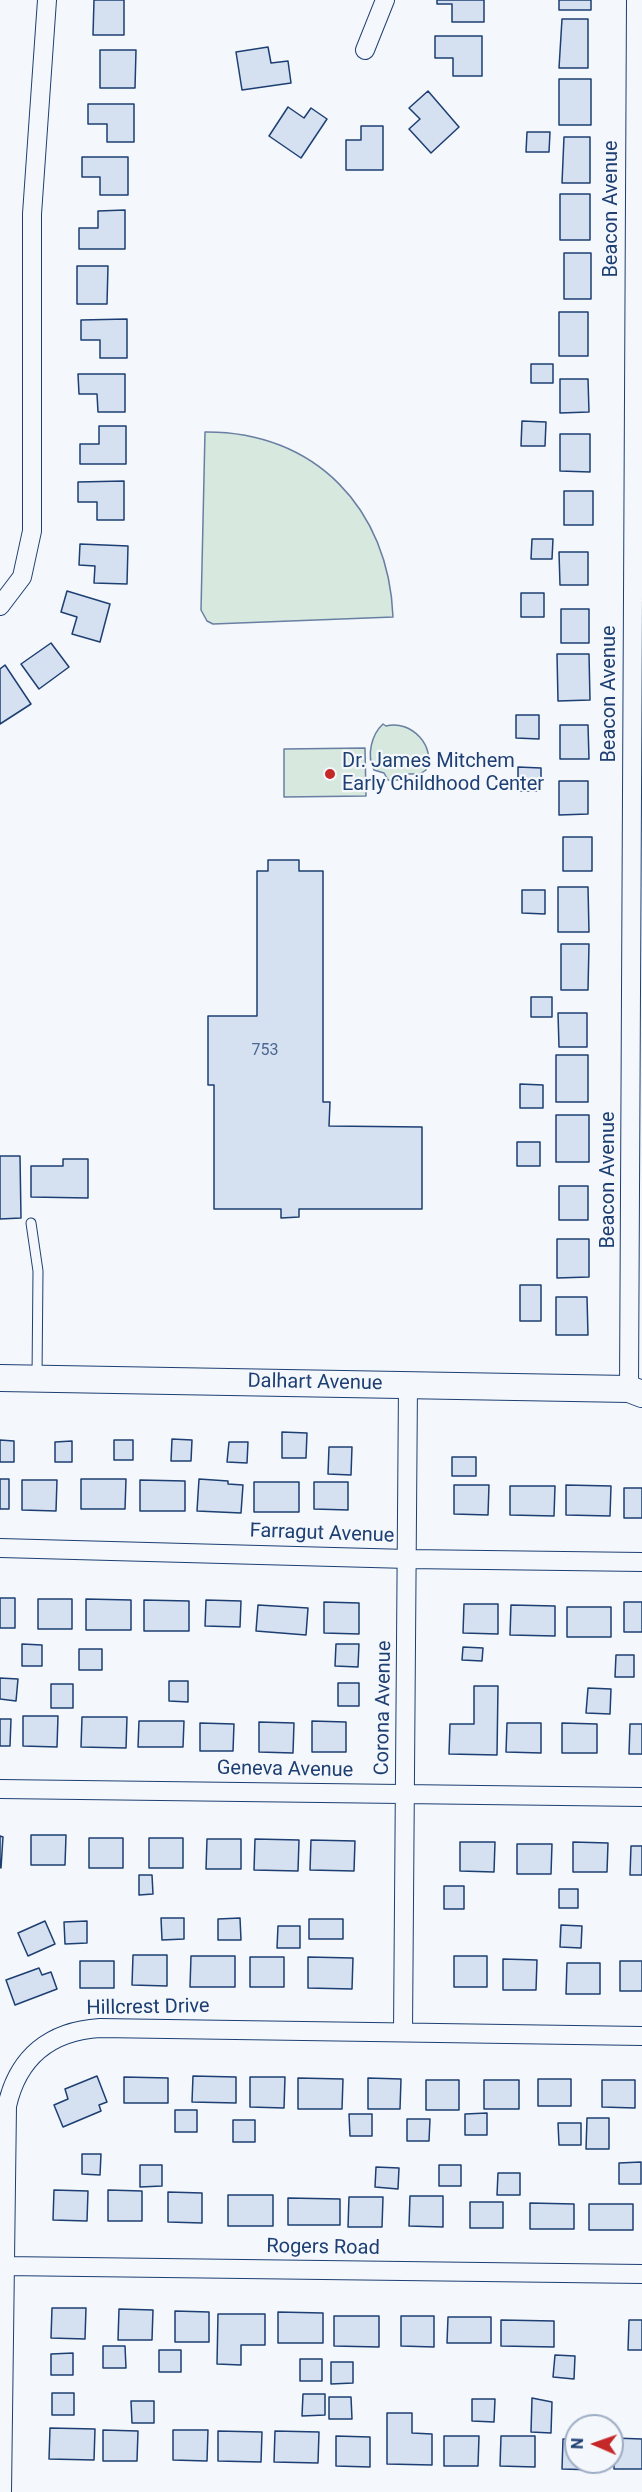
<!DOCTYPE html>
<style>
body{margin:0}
#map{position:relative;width:642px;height:2492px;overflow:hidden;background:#f4f7fb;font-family:Roboto,sans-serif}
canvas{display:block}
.north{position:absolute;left:564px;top:2414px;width:60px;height:60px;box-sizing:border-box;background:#f4f7fb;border:2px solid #9eadc5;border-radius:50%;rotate:272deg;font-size:16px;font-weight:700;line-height:24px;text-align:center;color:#1d3f73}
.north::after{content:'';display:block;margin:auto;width:21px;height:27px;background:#c62828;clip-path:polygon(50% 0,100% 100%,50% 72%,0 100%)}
</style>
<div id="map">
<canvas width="642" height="2492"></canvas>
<div class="north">N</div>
</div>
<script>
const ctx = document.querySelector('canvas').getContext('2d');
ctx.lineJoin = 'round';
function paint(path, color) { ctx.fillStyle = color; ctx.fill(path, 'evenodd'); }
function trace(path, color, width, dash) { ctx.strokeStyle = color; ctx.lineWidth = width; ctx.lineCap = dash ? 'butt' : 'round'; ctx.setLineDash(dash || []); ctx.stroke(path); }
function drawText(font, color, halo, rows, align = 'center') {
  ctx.font = font + ' Roboto,sans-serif'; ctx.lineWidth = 4.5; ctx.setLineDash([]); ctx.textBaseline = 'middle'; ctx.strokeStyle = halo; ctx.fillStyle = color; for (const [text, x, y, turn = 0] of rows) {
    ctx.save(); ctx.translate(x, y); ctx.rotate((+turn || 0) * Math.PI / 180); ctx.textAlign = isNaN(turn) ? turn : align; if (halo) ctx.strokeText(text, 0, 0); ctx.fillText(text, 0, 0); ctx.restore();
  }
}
const green = new Path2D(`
 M205,432C315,431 389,509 393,617L213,624L207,621L201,610Z
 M383,724L386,726C411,719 437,747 426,770L420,774H408L402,780H388L384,773L374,770C366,755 372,734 383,724Z
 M365,748L366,796L284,797V749Z`);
const building = new Path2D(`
 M94,0H124V35H93Z
 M437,0H484V22H452V4H437Z
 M559,0H591V10H559Z
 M562,19H588V68H559Z
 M435,36H482V76H453V58H435Z
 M268,47L271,63L288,61L291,83L242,90L236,52Z
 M100,50H136L135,88H100Z
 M559,79H591V125H559Z
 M428,91L459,127L431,153L409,129L420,119L409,108Z
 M88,104H134V142H107V124H88Z
 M288,107L304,118L311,108L327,119L301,158L269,136Z
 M361,126H383V170H346V140H361Z
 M527,132H550L549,152H526Z
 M564,137H590V183H562Z
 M82,157H128V195H100V177H82Z
 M560,194H590V240H560Z
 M125,210V249H79V228H98V211Z
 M564,253H591V299H564Z
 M77,266H108L107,304H77Z
 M559,312H588V356H559Z
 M127,319V358H100V340H81V320Z
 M531,364H553V383H531Z
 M78,374H125V412H98L97,394H79Z
 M560,379H588L589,412L560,413Z
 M522,421L546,422L545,446H521Z
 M99,426H126V464H80V444H99Z
 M560,434H590V472L560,471Z
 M124,481V520H97V502H78V482Z
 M564,491H593V525H564Z
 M532,539H553L552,559H531Z
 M80,544L128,546L127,584L94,583L95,566L79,565Z
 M559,552H588V585H560Z
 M67,591L110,604L100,642L72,634L77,617L61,612Z
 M521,593H544V617H521Z
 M561,609H589V643H561Z
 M51,643L69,667L39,689L21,664Z
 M557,654H589L590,700L558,701Z
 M5,665L31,704L0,724V669Z
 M516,715H539V739L516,738Z
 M560,725H588L589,759H560Z
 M518,767L541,768V791H518Z
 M559,781H588V814L559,815Z
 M563,837H592V871H563Z
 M268,860H299V871H323V1102H330L329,1126L422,1127V1209H299V1217L281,1218V1209H214V1085H208V1016H257V871H268Z
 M558,887H588L589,932H558Z
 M522,890H545V914L522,913Z
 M561,944H589L588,990H561Z
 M531,997H552V1017H531Z
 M558,1013H587V1047H559Z
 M556,1055H588V1102H556Z
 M520,1084L543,1085V1108H520Z
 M556,1115H589V1162H556Z
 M517,1142H540V1166H517Z
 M0,1156H20L21,1218L0,1219Z
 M63,1159H88V1198L31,1197V1166H63Z
 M559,1186H588V1220H559Z
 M557,1239H589V1277L557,1278Z
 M520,1285H541V1321H520Z
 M556,1297H587L588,1335H556Z
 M282,1432L307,1433L306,1458H282Z
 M172,1439L192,1440L191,1461H171Z
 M0,1440L14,1441V1462H0Z
 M114,1440H133V1460H114Z
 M72,1441V1462H55V1442Z
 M229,1442H248L247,1463L227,1462Z
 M329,1447H352L351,1475L328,1474Z
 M452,1457H476V1476H452Z
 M0,1479H9V1509H0Z
 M81,1479H126L125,1509H81Z
 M199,1479L228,1481V1484L243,1485L241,1513L197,1511Z
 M22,1480H57L56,1511L22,1510Z
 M140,1480L185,1481V1511H140Z
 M254,1482H299V1512H254Z
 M314,1482H348V1510L314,1509Z
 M454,1485H489L488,1515L454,1514Z
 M566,1485L611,1486L610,1516L566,1515Z
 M510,1486H555L554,1516L510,1515Z
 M624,1488H642V1518H624Z
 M0,1598H15V1628H0Z
 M38,1599H72V1629H38Z
 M86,1599L131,1600V1630H86Z
 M144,1600L189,1601V1631H144Z
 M206,1600L241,1601L240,1627L205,1626Z
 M324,1602L359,1603V1634L324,1633Z
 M624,1602H642V1632H624Z
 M464,1604H498V1634L463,1633Z
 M258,1605L308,1608L306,1635L256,1631Z
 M511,1605L555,1606V1636L510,1635Z
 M567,1607H611V1637H567Z
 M22,1644L42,1645V1666H22Z
 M336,1644H359L358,1667L335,1666Z
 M463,1647L483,1648L482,1661L462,1660Z
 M79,1649H102V1670H79Z
 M616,1655H634V1677H615Z
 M0,1678L18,1679L16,1701L0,1699Z
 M169,1681H188V1702L169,1701Z
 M338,1683H359V1706H338Z
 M51,1684H73V1708H51Z
 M474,1686H498L497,1755L449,1754L450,1724H474Z
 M588,1688L611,1689L610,1714L586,1713Z
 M23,1716H58L57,1747L23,1746Z
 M82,1717H127L126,1748L81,1747Z
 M0,1719H11L10,1746H0Z
 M139,1721H184L183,1747H138Z
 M312,1721L346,1722V1752H312Z
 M259,1722L294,1723L293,1753L259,1752Z
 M200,1723L234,1724L233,1751H200Z
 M507,1723H541V1753L506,1752Z
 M562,1723L597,1724V1753H562Z
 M630,1724H642V1754H629Z
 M31,1835H66L65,1865H31Z
 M0,1836L3,1837L1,1868L0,1867Z
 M89,1838H123V1868H89Z
 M149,1838H183V1868H149Z
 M207,1839H241V1869H206Z
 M255,1839L299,1840L298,1871L254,1870Z
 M311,1840L355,1841L354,1871L310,1870Z
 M460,1842H495L494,1872L460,1871Z
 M573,1842L608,1843L607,1872H573Z
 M517,1844H552L551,1874H517Z
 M631,1846H642V1875H630Z
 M139,1875H152L153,1894L139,1895Z
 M444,1886H464V1909H444Z
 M559,1889H578V1908H559Z
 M161,1918H184V1939L162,1940Z
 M240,1918L241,1940H218V1919Z
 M309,1919H343V1939H309Z
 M45,1921L55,1944L28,1956L18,1933Z
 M87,1921V1943L65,1944L64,1922Z
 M561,1925L582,1926L581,1948L560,1947Z
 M278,1926H300V1948H277Z
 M133,1955H167V1986L132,1985Z
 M191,1956H235V1987H190Z
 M454,1956H487V1987H454Z
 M250,1957H284V1987H250Z
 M308,1957L353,1958L352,1989L308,1988Z
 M503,1959L537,1960L536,1990H503Z
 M80,1961H114V1988H80Z
 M620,1961H642V1991H620Z
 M567,1963H600V1994H566Z
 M39,1968L42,1975L51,1972L57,1989L15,2005L6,1980Z
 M97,2076L107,2102L99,2105L101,2111L63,2127L54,2105L68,2099L65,2089Z
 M193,2076L236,2077V2103L192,2102Z
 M124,2077L168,2078V2103H124Z
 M250,2077H285L284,2108L250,2107Z
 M298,2078L343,2079L342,2109H298Z
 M368,2078L401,2079L400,2109H368Z
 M538,2079H571V2106H538Z
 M426,2080H459V2110H426Z
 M484,2080H519V2109H484Z
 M602,2080H635V2108L602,2107Z
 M175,2110H197V2132H175Z
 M487,2113V2135H465V2114Z
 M349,2114H372V2136H350Z
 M587,2118H609V2149H586Z
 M407,2119H430L429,2141H407Z
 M233,2120H255V2142H233Z
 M558,2123H581V2145H559Z
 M82,2154H101L100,2175L82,2174Z
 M641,2162V2184H619V2163Z
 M140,2165H162V2186L140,2187Z
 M439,2165H461V2186H439Z
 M376,2167L399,2168L398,2189L375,2187Z
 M498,2173H520V2195H497Z
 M54,2190L88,2191L87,2221L53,2220Z
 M108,2190L142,2191V2221H108Z
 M168,2192L202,2193V2223L168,2222Z
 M228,2195H273V2226H228Z
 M410,2196H443V2227L409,2226Z
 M349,2197H383L382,2227H348Z
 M288,2198L340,2199V2225H288Z
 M470,2202H503V2228H470Z
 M530,2203L574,2204V2229H530Z
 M589,2204H633V2230H589Z
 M52,2308H86L85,2339L51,2338Z
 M119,2309L153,2310L152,2340H118Z
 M175,2311L209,2312V2342H175Z
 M278,2312L323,2313V2343H278Z
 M218,2314H265V2345H241V2365L217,2364Z
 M334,2316H379V2347L334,2346Z
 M401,2316H434V2347L401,2346Z
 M448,2317H491V2343H447Z
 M501,2320L554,2321V2347L501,2346Z
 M629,2320H642V2350H628Z
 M103,2346H125L126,2368H103Z
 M159,2350H181V2372H159Z
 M73,2353V2375H51V2354Z
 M555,2355L575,2356L574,2379L553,2377Z
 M300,2359H322V2381H300Z
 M331,2362H353V2383L331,2384Z
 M52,2393H74V2415H52Z
 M303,2394H325V2415L302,2416Z
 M329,2397H351L352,2419H329Z
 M532,2398L552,2402L551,2433L531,2432Z
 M472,2399H495L494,2422L472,2421Z
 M131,2401H154V2423H132Z
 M387,2413H412V2433L432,2434V2465L387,2464Z
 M50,2428L95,2429L94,2460L49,2459Z
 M103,2430L138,2431L137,2461H103Z
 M173,2430H208L207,2461L173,2460Z
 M218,2431L262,2432L261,2462L218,2461Z
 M275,2431L319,2432L318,2463L274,2462Z
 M336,2436L370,2437V2467L336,2466Z
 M444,2436H479L478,2466H444Z
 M501,2436H535V2467L500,2466Z
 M614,2438L642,2439V2469H614Z
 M563,2439H576V2462H597L596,2470L562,2469Z`);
const lane = new Path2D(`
 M31,1223L38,1271L37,1376`);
const street = new Path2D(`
 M365,50L385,0
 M0,606L22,577L32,531V214L47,0
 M629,1389L636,0
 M0,1548L408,1559L642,1562
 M0,1789L642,1797
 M403,2031L408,1385
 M4,2266L642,2274
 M2,2492L7,2106C18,2057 50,2031 100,2028L642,2036`);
const secondary = new Path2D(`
 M0,1378L629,1389L642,1394`);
const markers = [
 [330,774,6,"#c62828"]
];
const numberNames = [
 ["753",265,1051]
];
const streetNames = [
 ["Beacon Avenue",612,209,-90],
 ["Beacon Avenue",610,694,-90],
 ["Beacon Avenue",609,1180,-90],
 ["Dalhart Avenue",315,1383,1],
 ["Farragut Avenue",322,1534,2],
 ["Corona Avenue",384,1708,-89],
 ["Geneva Avenue",285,1770,1],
 ["Hillcrest Drive",148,2008,-1],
 ["Rogers Road",323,2248,1]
];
const poiNames = [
 ["Dr. James Mitchem",342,762],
 ["Early Childhood Center",342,785]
];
paint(green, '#d7e8df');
trace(green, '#687fa3', 1.5);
paint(building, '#d5e0f0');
trace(building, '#1d3f73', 1.5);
trace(lane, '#1d3f73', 11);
trace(street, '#1d3f73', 20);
trace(secondary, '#1d3f73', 28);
trace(lane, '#f4f7fb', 9);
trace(street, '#f4f7fb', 18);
trace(secondary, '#f4f7fb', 26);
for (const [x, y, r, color] of markers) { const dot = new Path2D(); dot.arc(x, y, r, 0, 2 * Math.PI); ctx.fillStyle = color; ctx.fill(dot); trace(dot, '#f4f7fb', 2); }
drawText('16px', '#4b6792', null, numberNames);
drawText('20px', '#1d3f73', '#f4f7fb', streetNames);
drawText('20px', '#1d3f73', '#f4f7fb', poiNames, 'left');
</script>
